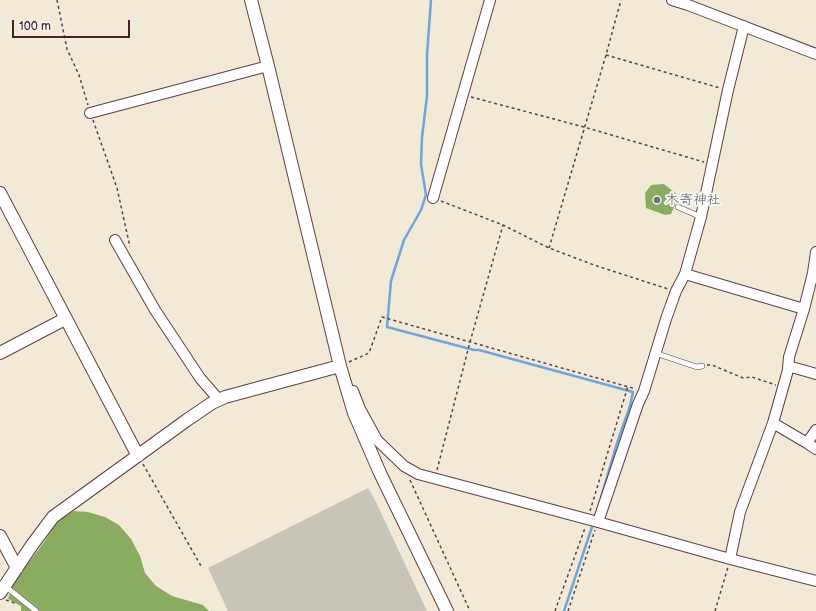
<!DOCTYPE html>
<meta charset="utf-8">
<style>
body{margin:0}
#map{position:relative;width:816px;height:611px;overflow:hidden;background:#f2ead7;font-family:"Balsamiq Sans",sans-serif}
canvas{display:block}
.scale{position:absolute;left:12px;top:20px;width:118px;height:18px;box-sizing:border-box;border:2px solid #4a1f2b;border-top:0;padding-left:5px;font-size:12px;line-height:14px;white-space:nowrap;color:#4a1f2b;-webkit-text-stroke:3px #f6f6f2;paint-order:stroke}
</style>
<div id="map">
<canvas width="816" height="611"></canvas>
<div class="scale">100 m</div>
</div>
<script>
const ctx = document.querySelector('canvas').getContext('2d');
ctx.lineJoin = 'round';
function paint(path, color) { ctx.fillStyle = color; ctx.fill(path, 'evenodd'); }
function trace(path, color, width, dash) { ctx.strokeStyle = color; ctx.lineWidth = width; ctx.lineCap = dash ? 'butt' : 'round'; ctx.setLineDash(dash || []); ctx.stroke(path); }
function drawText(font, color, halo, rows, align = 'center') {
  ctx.font = font + ' "Balsamiq Sans","Klee One",sans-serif'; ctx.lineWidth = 4; ctx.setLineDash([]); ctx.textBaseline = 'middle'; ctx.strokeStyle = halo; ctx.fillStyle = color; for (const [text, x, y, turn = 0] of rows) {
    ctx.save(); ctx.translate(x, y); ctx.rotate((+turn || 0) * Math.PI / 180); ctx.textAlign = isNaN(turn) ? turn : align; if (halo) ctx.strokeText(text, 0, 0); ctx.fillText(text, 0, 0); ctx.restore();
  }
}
const industrial = new Path2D(`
 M368,488L375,500L427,611H228L208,568Z`);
const forest = new Path2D(`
 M664,184L679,196L671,214L665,215L646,208L645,193L651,185Z
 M74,511L88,512L105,517L119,525L131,539L140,556L145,573L156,586L172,596L203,605L209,611H21V606L8,599L12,585L44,542L58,520Z`);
const stream = new Path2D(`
 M431,0L427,55V96L422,137L421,164L426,195L421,210L404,240L391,281L387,327L474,350H479L633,392L630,406L617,443L598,508
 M564,611L593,524`);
const path = new Path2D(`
 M57,0L67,49L79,75L88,105
 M606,55L720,88
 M471,97L584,127L704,162
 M93,120L117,188L130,247
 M441,201L503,225L549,248L594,265L668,289
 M549,248L606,55L621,0
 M349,362L369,353L382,317L636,389
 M707,365H712L743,378L752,377L776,385
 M143,464L201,566
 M437,470L470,342L503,225
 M410,480L470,611
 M590,511L628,386
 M6,600L17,604
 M555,611L585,528
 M568,611L595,530
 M715,611L728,567`);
const service = new Path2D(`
 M678,207L701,217
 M655,353L697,367L702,366
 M5,586L36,611`);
const minor = new Path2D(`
 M672,0L688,5L816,54
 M90,113L268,66
 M433,198L490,0
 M115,240L155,310L200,378L219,400
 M685,274L804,309
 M788,366L816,374
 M348,391H353L360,409L377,440L404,466L418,474L598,522L730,559L816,581
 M773,423L807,443L816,449
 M807,443L816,430
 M598,522L638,404L644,391L666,319L676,291L685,274L701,217L728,90L744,26
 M730,559L740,512L773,423L788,370L789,357L804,309L813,273L816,252`);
const tertiary = new Path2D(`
 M251,0L268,66L340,366L354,413L380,473L447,611
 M0,193L138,456
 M0,353L65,319
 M0,536L17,568
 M0,593L32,545L53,517L187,420L212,403L225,397L340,366`);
const markers = [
 [657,200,4,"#6b7280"]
];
const worshipNames = [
 ["木寄神社",665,200]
];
paint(industrial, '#c8c4b8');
paint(forest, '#8aac61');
trace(stream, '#6fa5dc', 2.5);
trace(service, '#633d45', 6);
trace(minor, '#633d45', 12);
trace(tertiary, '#633d45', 14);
trace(path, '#633d45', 1.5, [3, 3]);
trace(service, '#fff', 5);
trace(minor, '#fff', 10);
trace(tertiary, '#fff', 12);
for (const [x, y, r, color] of markers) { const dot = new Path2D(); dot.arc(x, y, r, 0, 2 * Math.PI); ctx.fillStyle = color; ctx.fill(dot); trace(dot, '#f6f6f2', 1.5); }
drawText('14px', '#5b616d', '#f6f6f2', worshipNames, 'left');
</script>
